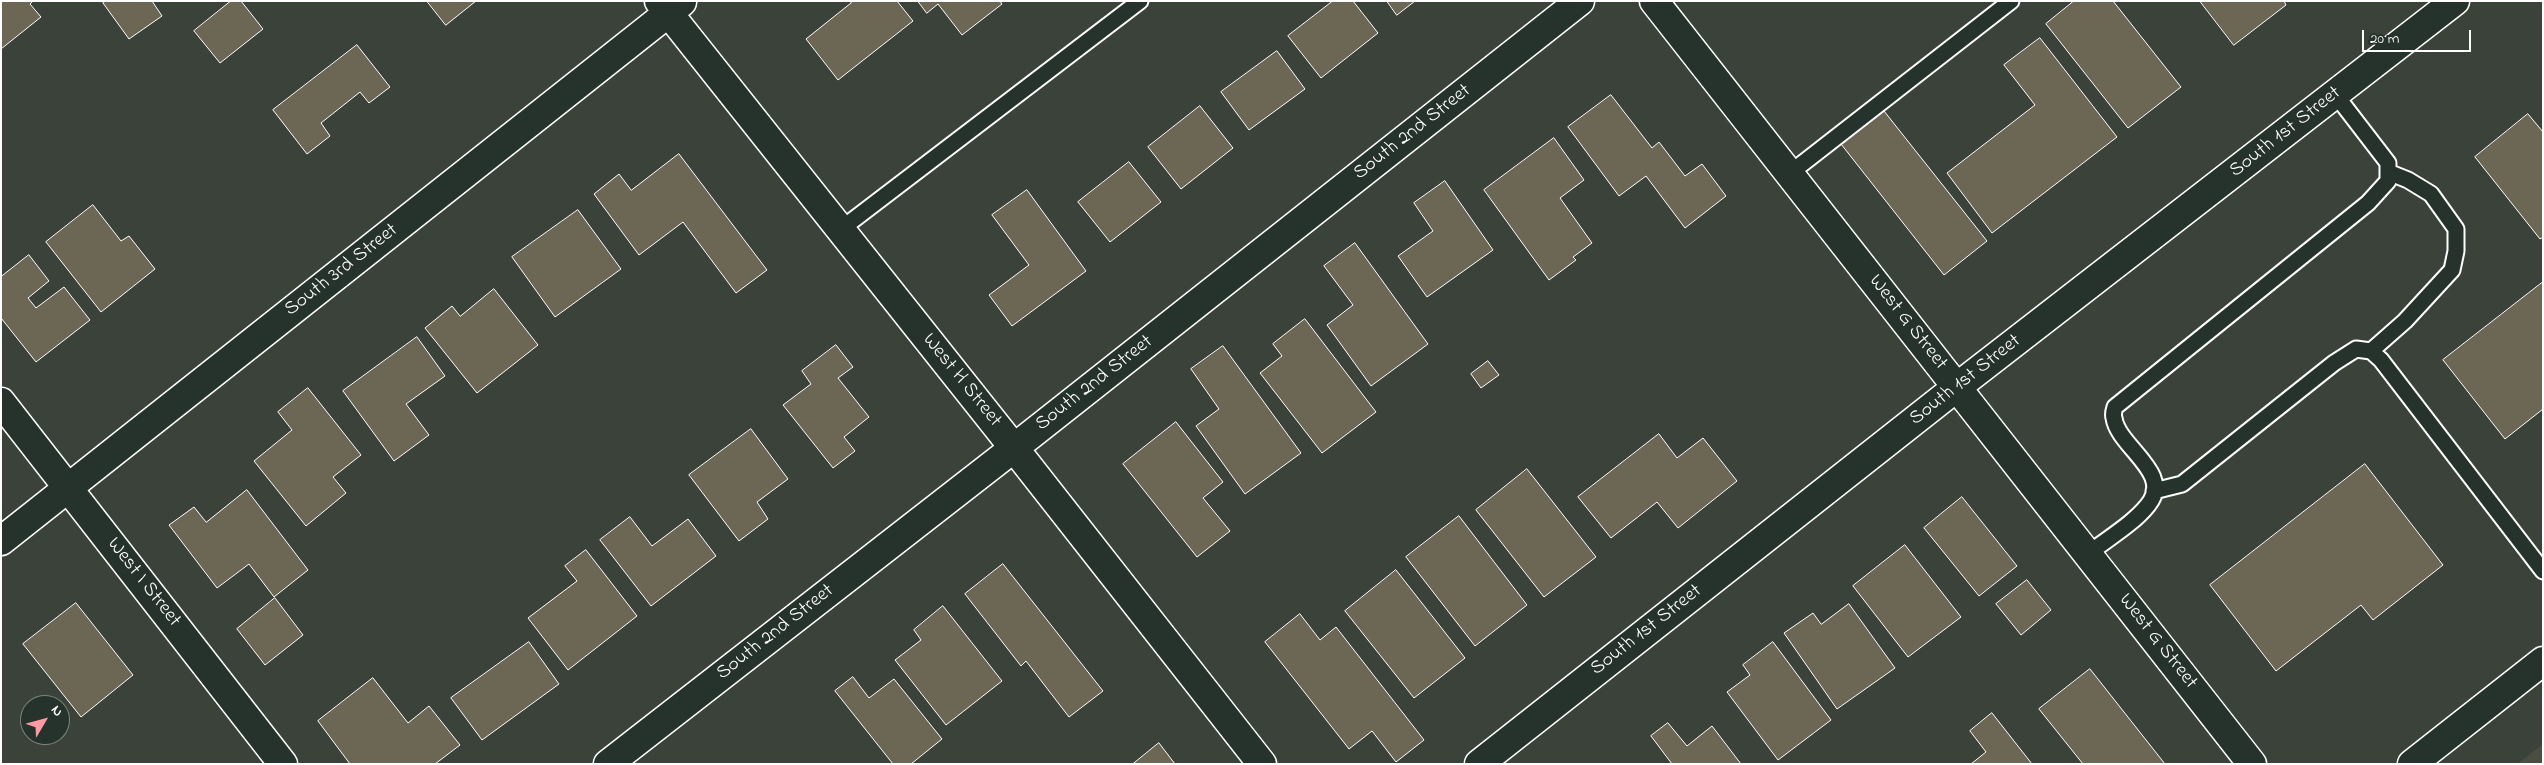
<!DOCTYPE html>
<style>
body{margin:0}
#map{position:relative;width:2544px;height:765px;overflow:hidden;background:#3b4239;font-family:"Indie Flower",sans-serif}
canvas{display:block}
.frame{position:absolute;inset:0;border:2px solid #fff;pointer-events:none}
.north{position:absolute;left:20px;top:695px;width:50px;height:50px;box-sizing:border-box;background:#26332d;border:1px solid #7d8581;border-radius:50%;rotate:53deg;font-size:14px;font-weight:700;line-height:20px;text-align:center;color:#fff}
.north::after{content:'';display:block;margin:auto;width:18px;height:22px;background:#ff9aa2;clip-path:polygon(50% 0,100% 100%,50% 72%,0 100%)}
.scale{position:absolute;left:2362px;top:30px;width:109px;height:22px;box-sizing:border-box;border:2px solid #fff;border-top:0;padding-left:6px;font-size:15px;line-height:18px;white-space:nowrap;color:#fff;-webkit-text-stroke:4px #26332d;paint-order:stroke}
</style>
<div id="map">
<canvas width="2544" height="765"></canvas>
<div class="frame"></div>
<div class="north">N</div>
<div class="scale">20 m</div>
</div>
<script>
const ctx = document.querySelector('canvas').getContext('2d');
ctx.lineJoin = 'round';
function paint(path, color) { ctx.fillStyle = color; ctx.fill(path, 'evenodd'); }
function trace(path, color, width, dash) { ctx.strokeStyle = color; ctx.lineWidth = width; ctx.lineCap = dash ? 'butt' : 'round'; ctx.setLineDash(dash || []); ctx.stroke(path); }
function drawText(font, color, halo, rows, align = 'center') {
  ctx.font = font + ' "Indie Flower",sans-serif'; ctx.lineWidth = 4.5; ctx.setLineDash([]); ctx.textBaseline = 'middle'; ctx.strokeStyle = halo; ctx.fillStyle = color; for (const [text, x, y, turn = 0] of rows) {
    ctx.save(); ctx.translate(x, y); ctx.rotate((+turn || 0) * Math.PI / 180); ctx.textAlign = isNaN(turn) ? turn : align; if (halo) ctx.strokeText(text, 0, 0); ctx.fillText(text, 0, 0); ctx.restore();
  }
}
const built = new Path2D(`
 M2543,744V764H2517Z`);
const building = new Path2D(`
 M1,1H33L30,4L41,17L1,49Z
 M106,1H152L162,16L129,39L103,3Z
 M231,1H241L263,29L220,63L194,31Z
 M427,1H476L446,25Z
 M850,1H897L913,21L838,80L806,39L851,3Z
 M918,1H1000L1002,4L962,35L938,4L927,13Z
 M1333,1H1353L1378,33L1321,78L1288,36Z
 M1387,1H1415L1397,15Z
 M2074,1H2113L2181,87L2128,128L2046,24Z
 M2200,1H2284L2286,5L2234,45Z
 M2040,38L2117,137L1992,233L1947,173L2035,105L2004,65Z
 M357,45L390,87L369,103L360,92L321,123L330,136L307,154L273,110Z
 M1277,51L1305,89L1249,130L1221,92Z
 M1611,95L1652,148L1659,142L1685,176L1702,164L1726,196L1685,228L1646,176L1619,196L1568,127Z
 M1200,106L1233,148L1181,189L1148,147Z
 M1884,111L1987,241L1944,275L1841,144Z
 M2528,114L2543,132V237L2540,239L2475,157Z
 M1554,138L1584,180L1560,198L1592,243L1573,257L1576,260L1549,280L1484,190Z
 M679,154L767,270L736,293L683,222L639,255L594,194L619,174L631,190Z
 M1129,162L1161,202L1110,242L1078,202Z
 M1445,181L1493,250L1427,297L1398,256L1433,231L1414,203Z
 M1027,190L1086,271L1012,326L989,295L1029,265L992,215Z
 M93,205L121,241L129,236L155,269L101,312L46,242Z
 M578,210L621,269L555,317L512,257Z
 M1355,243L1428,344L1371,386L1327,325L1353,305L1324,266Z
 M29,255L49,281L28,298L36,308L64,287L90,320L36,362L1,318V277Z
 M2543,282V409L2505,439L2443,360Z
 M494,289L538,345L477,393L425,328L452,306L460,316Z
 M1305,319L1376,412L1322,453L1260,373L1282,356L1273,344Z
 M417,337L445,376L406,404L429,435L394,461L343,391Z
 M836,345L853,367L838,378L869,417L844,437L855,451L833,468L783,405L811,384L802,371Z
 M1223,346L1301,453L1245,494L1196,426L1219,409L1191,369Z
 M1488,361L1499,375L1481,388L1471,374Z
 M308,388L361,455L333,477L346,493L306,526L254,461L292,430L278,412Z
 M1176,422L1223,482L1203,498L1230,531L1197,557L1123,464Z
 M751,429L788,479L757,502L768,519L739,541L689,475Z
 M1659,434L1677,458L1703,438L1737,481L1678,528L1657,502L1611,538L1578,497Z
 M2365,464L2443,565L2373,620L2361,605L2276,671L2210,585Z
 M1527,469L1596,557L1544,597L1476,510Z
 M247,490L308,570L274,597L249,564L217,588L169,525L194,507L206,522Z
 M1962,497L2017,566L1979,596L1924,528Z
 M1459,516L1527,605L1475,646L1406,557Z
 M630,517L652,546L688,519L716,556L651,606L600,540Z
 M1905,545L1961,617L1908,657L1853,586Z
 M586,550L637,616L568,670L528,618L577,581L565,566Z
 M1003,564L1103,691L1069,717L1026,661L1021,666L965,594Z
 M1396,570L1465,658L1414,698L1345,611Z
 M2027,580L2051,610L2021,635L1996,604Z
 M275,598L303,635L265,665L237,629Z
 M76,603L133,675L81,717L23,644Z
 M1849,604L1895,668L1837,709L1784,633L1813,613L1821,624Z
 M943,606L1002,681L946,725L895,660L921,640L914,630Z
 M1300,614L1320,640L1336,627L1424,740L1396,762L1372,731L1349,749L1265,642Z
 M529,642L559,684L482,740L451,698Z
 M1773,642L1831,720L1778,760L1727,692L1750,675L1743,665Z
 M2090,669L2165,764H2083L2039,709Z
 M853,677L869,698L894,679L942,739L911,764H893L835,691Z
 M373,678L408,723L429,706L460,745L435,764H350L318,721Z
 M1992,713L2032,764H1971L1986,752L1970,731Z
 M1668,723L1687,746L1712,726L1741,764H1672L1651,736Z
 M1159,743L1175,764H1133Z`);
const lane = new Path2D(`
 M1789,174L2011,1
 M840,230L1140,1
 M2371,351L2405,321L2452,270L2456,251V229L2431,194L2408,180L2388,172
 M2154,491L2182,484L2334,363L2356,349L2371,351L2381,360L2543,571
 M2088,554C2107,539 2133,524 2148,505C2174,473 2118,447 2114,418C2113,415 2114,410 2115,407L2368,203L2388,181V163L2335,94`);
const street = new Path2D(`
 M659,1L1014,448L1262,764
 M1654,1L2252,764
 M1,402L283,764
 M1,541L682,2
 M608,764L1014,448L1580,1
 M1479,764L1957,387L2455,1`);
const secondary = new Path2D(`
 M2412,764L2543,661`);
const streetNames = [
 ["South 2nd Street",1413,133,-38],
 ["South 1st Street",2286,133,-38],
 ["South 3rd Street",342,271,-38],
 ["West G Street",1907,323,52],
 ["West H Street",961,381,51],
 ["South 1st Street",1966,381,-38],
 ["South 2nd Street",1095,384,-38],
 ["West I Street",143,583,52],
 ["South 1st Street",1647,631,-38],
 ["South 2nd Street",776,633,-38],
 ["West G Street",2157,642,52]
];
paint(built, '#4a4d41');
paint(building, '#6c6655');
trace(building, '#fff', 1);
trace(lane, '#fff', 19);
trace(street, '#fff', 31);
trace(secondary, '#fff', 31);
trace(lane, '#26332d', 15);
trace(street, '#26332d', 28);
trace(secondary, '#26332d', 28);
drawText('20px', '#fff', '#26332d', streetNames);
</script>
